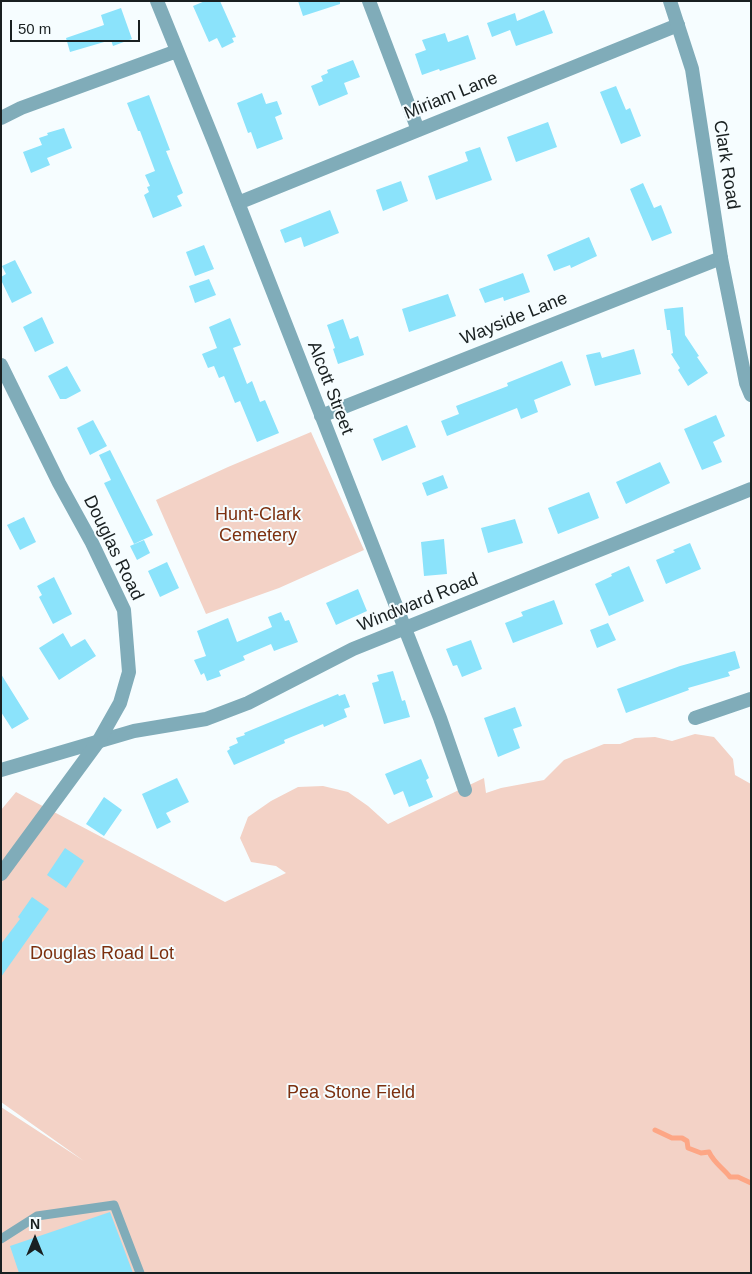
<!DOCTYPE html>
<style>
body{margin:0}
#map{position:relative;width:752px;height:1274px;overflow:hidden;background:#f6fdff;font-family:Arial,sans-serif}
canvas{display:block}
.frame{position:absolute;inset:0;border:2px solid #192021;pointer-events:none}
.north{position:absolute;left:10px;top:1214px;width:50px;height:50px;-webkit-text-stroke:4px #f6fdff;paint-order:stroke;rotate:0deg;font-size:14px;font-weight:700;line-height:20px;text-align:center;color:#192021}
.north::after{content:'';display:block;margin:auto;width:18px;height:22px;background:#192021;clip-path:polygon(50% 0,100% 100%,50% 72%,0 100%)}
.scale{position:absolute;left:10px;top:20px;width:130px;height:22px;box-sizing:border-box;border:2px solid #192021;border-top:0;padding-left:6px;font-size:15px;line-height:18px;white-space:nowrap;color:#192021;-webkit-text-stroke:4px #f6fdff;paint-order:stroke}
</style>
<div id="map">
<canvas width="752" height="1274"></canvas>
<div class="frame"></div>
<div class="north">N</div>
<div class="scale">50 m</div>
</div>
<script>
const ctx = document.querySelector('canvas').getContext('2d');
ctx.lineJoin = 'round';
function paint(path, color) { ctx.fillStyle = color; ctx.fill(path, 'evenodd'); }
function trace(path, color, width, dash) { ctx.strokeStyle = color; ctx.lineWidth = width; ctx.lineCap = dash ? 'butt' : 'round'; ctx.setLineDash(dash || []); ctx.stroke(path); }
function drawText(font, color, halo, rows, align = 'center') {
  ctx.font = font + ' Arial,sans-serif'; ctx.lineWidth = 4; ctx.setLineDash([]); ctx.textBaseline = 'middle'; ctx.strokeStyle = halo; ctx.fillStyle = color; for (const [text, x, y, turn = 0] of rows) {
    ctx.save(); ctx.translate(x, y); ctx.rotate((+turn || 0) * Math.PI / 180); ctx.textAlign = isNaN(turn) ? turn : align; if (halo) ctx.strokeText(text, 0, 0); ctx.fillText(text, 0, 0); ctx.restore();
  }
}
const green = new Path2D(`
 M311,432L364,550L279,588L206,614L156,500L228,467Z
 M695,734L714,737L733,759L735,775L751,784V1273H1V1107L84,1161L1,1102V810L16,792L225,902L286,873L276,866L251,862L240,838L248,817L271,801L298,787L323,786L348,792L368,806L388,824L484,778L486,793L501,788L544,780L564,760L604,744H620L635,738L655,737L672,741Z`);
const stream = new Path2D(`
 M655,1130L672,1138H682L687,1141L688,1148L701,1153L709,1152C714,1163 723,1168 730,1177H738L751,1183`);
const building = new Path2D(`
 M205,1H220L236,37L232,38L234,42L222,48L217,38L209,42L193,6Z
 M298,1H340V4L303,16Z
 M121,8L132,39L113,46L111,40L70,52L66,38L104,25L101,15Z
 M544,10L553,33L516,46L510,30L492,37L487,23L515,13L517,21Z
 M445,33L448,42L468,35L476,59L440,71L439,69L422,75L415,54L426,50L422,40Z
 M353,60L360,77L344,83L348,94L319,106L311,86L323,81L321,76L328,73L327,70Z
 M616,86L626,110L630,108L641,136L621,144L600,92Z
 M262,93L266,104L277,101L282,114L275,117L283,139L257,149L251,132L248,133L237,103Z
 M149,95L170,150L166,151L183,193L177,196L182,206L153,218L144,195L149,192L147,187L150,186L145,175L155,171L140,131H138L127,103Z
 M548,122L557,147L516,162L507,137Z
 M64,128L72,148L47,158L50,165L31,173L23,152L42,145L39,138L48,135L47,133Z
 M480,147L492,180L436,200L428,176L468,161L465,152Z
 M401,181L408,201L383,211L376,190Z
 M643,183L654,208L661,205L672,233L652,241L630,189Z
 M330,210L339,233L304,247L301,237L285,243L280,230Z
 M589,237L597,256L571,268L570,265L554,271L547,255Z
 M204,245L214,269L195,276L186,252Z
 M15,260L32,293L12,303L1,280V277L6,274L2,266Z
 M523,273L530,292L504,301L503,297L485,303L479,289Z
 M209,279L216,295L195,303L189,286Z
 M448,294L456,316L409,332L402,309Z
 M683,307L685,335L699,356L697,357L708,373L688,386L678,370L680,368L671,354L673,353L670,330H667L664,309Z
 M42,317L54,343L35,352L23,327Z
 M230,318L241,345L233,348L247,384L252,381L260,402L265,400L279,433L257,442L240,401L235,403L224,376L219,378L214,366L208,368L202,354L217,348L209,327Z
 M343,319L350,339L358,336L364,355L338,364L333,349L335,348L327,325Z
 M634,349L641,374L595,386L586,355L600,352L602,358Z
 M562,361L571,385L534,400L538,412L521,419L517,408L447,436L441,421L459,414L456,406L508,386L507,383Z
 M67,366L81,391L66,399H60L48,376Z
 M716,415L725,436L713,442L722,462L702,470L684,429Z
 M93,420L107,446L90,455L77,428Z
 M407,425L416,447L382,461L373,439Z
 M110,450L153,535L134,544L104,483L111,480L99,455Z
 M660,462L670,483L626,504L616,482Z
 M443,475L448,488L427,496L422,483Z
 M589,492L599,518L558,534L548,508Z
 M24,517L36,542L20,550L7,525Z
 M515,519L523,543L488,553L481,528Z
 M444,539L447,574L424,576L421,542Z
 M144,540L150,553L137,560L130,546Z
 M690,543L701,569L666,584L656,560L675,552L673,550Z
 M167,562L179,588L160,597L148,571Z
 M629,566L644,601L609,616L595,584L612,576L611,574Z
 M54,577L72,614L53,624L39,597L42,595L37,586Z
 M358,589L367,611L336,625L326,603Z
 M554,600L563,624L513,643L505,623L523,616L521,612Z
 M281,612L285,621L289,620L298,642L274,651L271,644L243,656L245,660L219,671L221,676L207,681L204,673L201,675L194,660L206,656L197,631L228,618L237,642L272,627L268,617Z
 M608,623L616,640L597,648L590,630Z
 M63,633L71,647L85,639L96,656L59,680L39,648Z
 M471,640L482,669L462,677L457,665L453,666L446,649Z
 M735,651L740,668L728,672L730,676L688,688L689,690L626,713L617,689L680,666Z
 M393,671L402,701L405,700L410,717L384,724L372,683L379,681L377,675Z
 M1,674L29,719L12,729L1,712Z
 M338,694L339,696L345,694L350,707L344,709L347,717L324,727L323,724L284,740L285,743L234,765L227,751L230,749L229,747L238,743L236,738L245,735L244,733Z
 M515,707L522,726L513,729L520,748L498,757L484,718Z
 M421,759L429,778L426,780L433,797L409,807L403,791L394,795L385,774Z
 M177,778L189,802L166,813L171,822L157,829L142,794Z
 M104,797L122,810L104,836L86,824Z
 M65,848L84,861L66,888L47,875Z
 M32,897L49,909L1,977V944L20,919L18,917Z
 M110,1212L133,1273H19L10,1246Z`);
const service = new Path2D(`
 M1,1239L37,1216L114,1205L140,1273`);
const minor = new Path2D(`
 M157,1L215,144L440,718L465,790
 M369,1L418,130
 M1,118L21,108L177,51
 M238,203L678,25
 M321,416L721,258
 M695,718L751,699
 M1,770L134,731L206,719L248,703L353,649L751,489`);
const tertiary = new Path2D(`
 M670,1L692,69L721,258L746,383L751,395
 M1,365L59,483L92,543L124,610L129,672L120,703L98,742L1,874`);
const streetNames = [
 ["Miriam Lane",451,96,-22],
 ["Clark Road",726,165,81],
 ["Wayside Lane",514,319,-22],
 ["Alcott Street",330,388,69],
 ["Douglas Road",113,548,64],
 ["Windward Road",418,603,-22]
];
const parkNames = [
 ["Hunt-Clark",258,515],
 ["Cemetery",258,536],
 ["Douglas Road Lot",102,954],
 ["Pea Stone Field",351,1093]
];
paint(green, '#f3d2c6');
trace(stream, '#fda685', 5);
paint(building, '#8be3fb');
trace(service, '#80acb9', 9);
trace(minor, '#80acb9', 14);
trace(tertiary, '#80acb9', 14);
drawText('18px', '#192021', '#f6fdff', streetNames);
drawText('18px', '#7c300f', '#f6fdff', parkNames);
</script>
